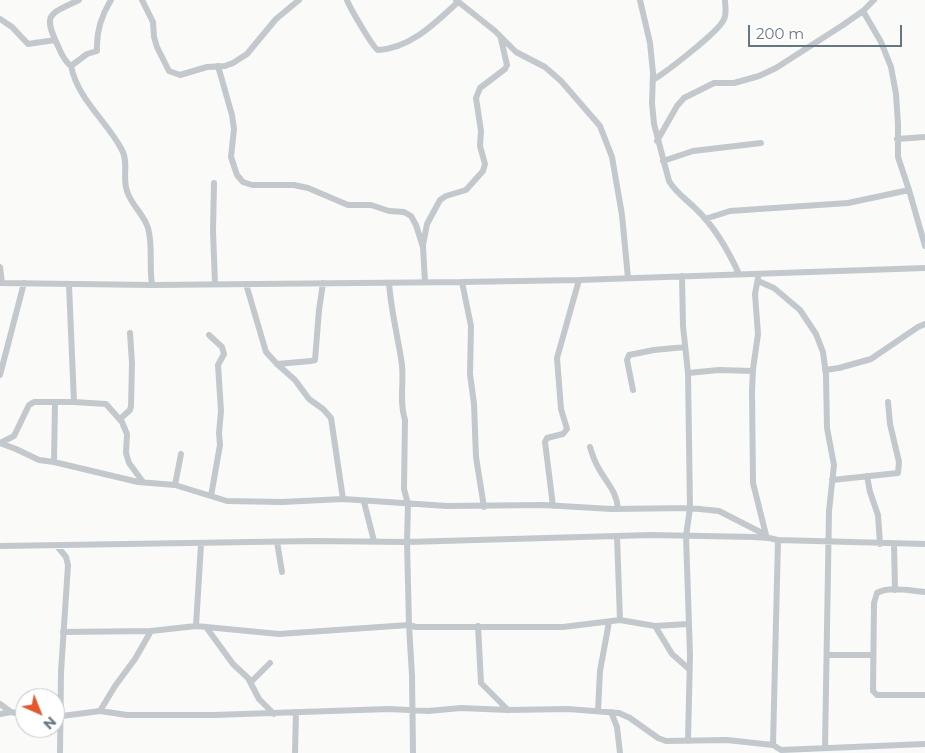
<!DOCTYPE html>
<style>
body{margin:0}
#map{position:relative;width:925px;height:753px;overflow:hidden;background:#fafaf8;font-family:Montserrat,sans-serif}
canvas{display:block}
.north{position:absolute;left:15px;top:688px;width:50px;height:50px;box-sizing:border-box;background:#fff;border:1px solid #c1c8cd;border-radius:50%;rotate:136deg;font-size:14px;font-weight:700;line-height:20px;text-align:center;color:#657683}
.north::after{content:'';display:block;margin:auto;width:18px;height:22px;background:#e4572e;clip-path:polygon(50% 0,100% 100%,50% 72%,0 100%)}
.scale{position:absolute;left:748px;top:25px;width:154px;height:22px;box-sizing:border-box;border:2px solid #657683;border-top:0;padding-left:6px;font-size:15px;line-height:18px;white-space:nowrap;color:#657683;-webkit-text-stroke:4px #fff;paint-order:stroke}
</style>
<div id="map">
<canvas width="925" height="753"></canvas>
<div class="north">N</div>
<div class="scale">200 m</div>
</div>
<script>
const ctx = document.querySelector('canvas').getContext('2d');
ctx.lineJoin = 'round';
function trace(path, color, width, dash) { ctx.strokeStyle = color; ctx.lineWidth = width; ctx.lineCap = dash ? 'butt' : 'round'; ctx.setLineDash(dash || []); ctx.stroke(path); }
const minor = new Path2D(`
 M111,0C101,16 96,32 97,51L87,54L71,66C78,100 107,121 122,150C129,163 122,177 127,191C131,205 144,214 148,228C153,245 149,266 152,285
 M142,0L153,22L154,37L157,47L169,71L180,75L207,67L225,66L233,63L247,54L276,19L299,0
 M347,0C349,6 373,48 378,50C411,48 435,23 458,2
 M456,0L495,31L516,52L545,67L561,81L600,126L612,157L622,215L628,278
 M640,0L650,43L653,73L652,103L654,124L669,181C676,193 686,199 696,209C715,227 728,250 739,274
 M863,11L881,42L891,67L896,94L898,124V157L909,190L925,246
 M0,19L12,27L28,44L55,40
 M71,66C64,61 61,53 58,46C42,13 50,14 79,0
 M218,66L232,115L234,129L231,157L237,175L243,182L252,185H294L308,188L348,205H371L389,211L404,212L411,216L416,225L423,247L425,282
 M653,80C666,72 720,31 724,19C727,14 725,6 725,0
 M897,139L925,137
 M657,141L677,106L684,98L714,83H734L759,76L776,68L843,25L863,11L874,0
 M663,161L693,151L761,143
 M214,183L213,231L215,284
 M705,219L730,211L848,203L909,190
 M423,245L427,224L440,200L446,196L466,190L483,171L485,164L480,146L481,131L476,98L480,88L505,69L507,65L501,39
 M0,267L2,283
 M682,276L683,326L688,373L690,508L686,536L690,655L688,741
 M758,278L755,294L758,334L753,369L752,391L753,483L766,535
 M758,281L774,288L800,310L816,334L823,352L826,375L827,428L834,465L829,511L825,748
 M462,282L471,326L470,374L474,404L476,457L484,507
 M0,283L152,285L462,282L579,280L925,268
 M389,283C391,311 398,337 402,365C404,384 399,401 405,420L404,489L408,504L407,542L409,625L416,627H563L620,620L655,626L672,654L689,669
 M246,284L266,352L277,364L295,380L309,399L323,409L331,418L343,499
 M69,285L74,402
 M209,335L222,347L224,354L218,365L221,411L219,433L220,445L211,496
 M277,364L311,361L315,360L319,310L323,283
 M825,370L839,368L871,359L918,327L925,324
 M688,373L719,370L753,371
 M0,375L24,283
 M633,390L627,360L629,355L654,350L685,347
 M120,419L130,410L131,406L132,363L130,333
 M0,443L16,449L39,460L54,462L138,482L175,485L227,501L282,502L343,499L447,506L543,505L612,509L690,508L719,511L766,535
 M0,443L14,436L29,405L34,402H74L106,404L122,422L127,434L126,453L129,463L143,482
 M590,447C592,454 595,462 599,469C607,483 617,492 618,509
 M54,462L55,402
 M867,476L870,492L878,515L880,544
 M832,480L898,473L899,462L890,424L888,402
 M175,485L181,454
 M364,502L374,541
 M553,506L545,442L547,438L563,434L567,429L561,409L557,358L579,280
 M617,536L620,620
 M778,540L773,745L781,750L925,744
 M277,542L282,572
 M894,544L895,590
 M0,546L314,541L407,542L651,535L754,537L769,538L778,540L925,544
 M57,546L66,557L68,565L61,672L60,753
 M925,592C910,591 890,586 877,593L874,603L873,691L877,695H925
 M196,626L201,544
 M478,626L481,683L508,710
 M655,626L688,624
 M206,627L233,664L248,678L259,699L274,714
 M63,632L151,631L196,626L279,634L409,625L412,676L413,753
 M827,655H873
 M251,682L270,663
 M0,704L11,712
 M100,711L115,686L135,659L151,631
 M598,711L600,671L609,622
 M611,712L617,727L620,753
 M0,714L11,712L25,715
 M55,714L62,716L100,711L127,715H214L389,709L428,711L461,708L508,710L568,709L619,713L630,718L658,738L666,741L727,740L773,745
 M295,753L296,712`);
trace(minor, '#c3c8cc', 6);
</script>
